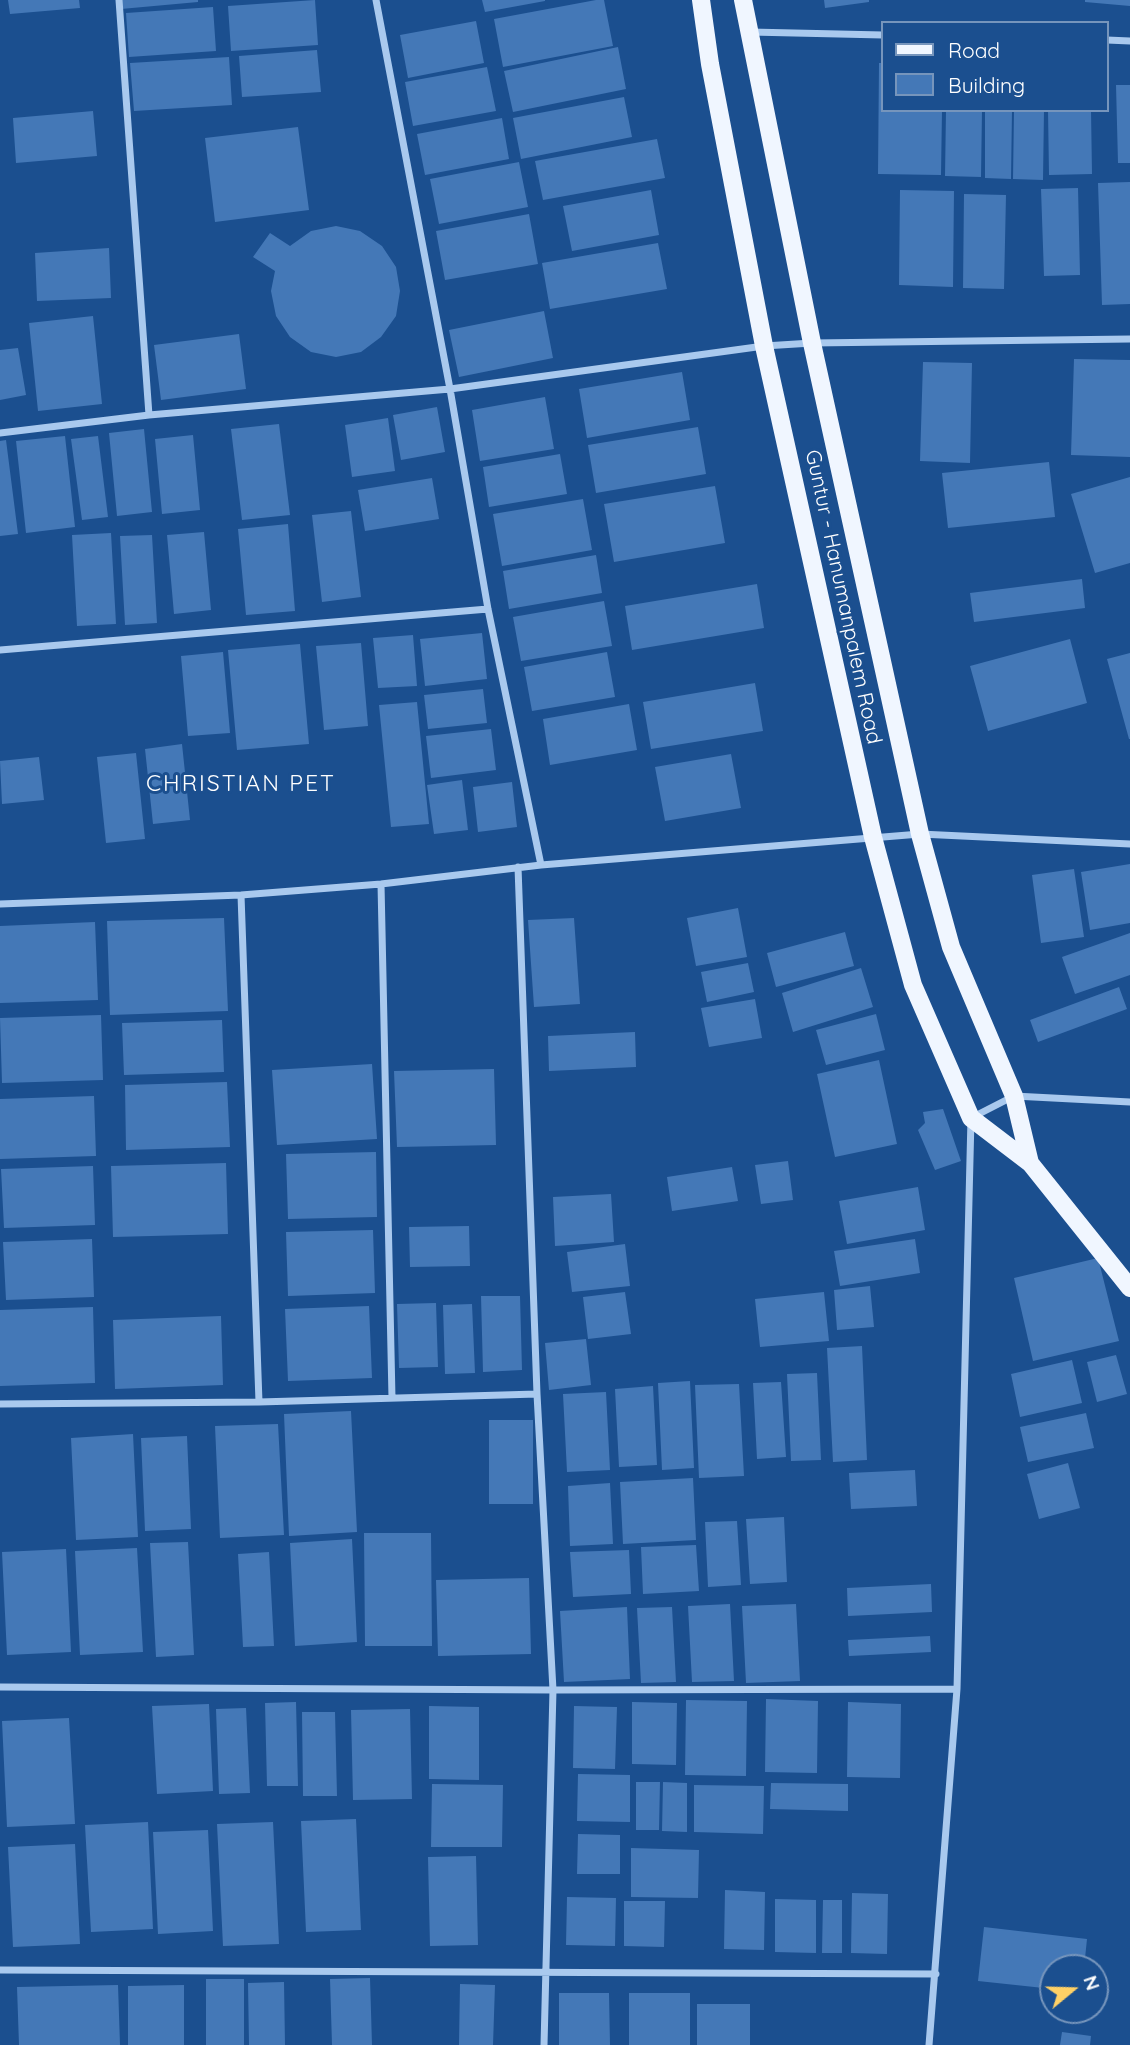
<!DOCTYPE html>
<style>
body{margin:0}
#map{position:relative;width:1130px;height:2045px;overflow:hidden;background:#1b4f8f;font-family:Quicksand,sans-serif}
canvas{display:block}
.legend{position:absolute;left:881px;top:21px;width:228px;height:91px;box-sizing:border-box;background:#1b4f8f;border:2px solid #7695bc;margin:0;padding:9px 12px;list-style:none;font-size:21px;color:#fff}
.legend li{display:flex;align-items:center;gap:14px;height:35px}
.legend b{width:35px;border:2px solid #7695bc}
.north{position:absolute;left:1039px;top:1954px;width:70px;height:70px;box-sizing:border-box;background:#1b4f8f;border:2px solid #7695bc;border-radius:50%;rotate:71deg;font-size:19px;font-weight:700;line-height:28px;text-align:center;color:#fff}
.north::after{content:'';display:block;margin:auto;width:24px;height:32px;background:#ffd166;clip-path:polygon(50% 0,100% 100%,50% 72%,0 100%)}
</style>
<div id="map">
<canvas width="1130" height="2045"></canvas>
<ul class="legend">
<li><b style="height:9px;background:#f0f6ff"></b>Road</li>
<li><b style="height:19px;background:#4478b7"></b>Building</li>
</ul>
<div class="north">N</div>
</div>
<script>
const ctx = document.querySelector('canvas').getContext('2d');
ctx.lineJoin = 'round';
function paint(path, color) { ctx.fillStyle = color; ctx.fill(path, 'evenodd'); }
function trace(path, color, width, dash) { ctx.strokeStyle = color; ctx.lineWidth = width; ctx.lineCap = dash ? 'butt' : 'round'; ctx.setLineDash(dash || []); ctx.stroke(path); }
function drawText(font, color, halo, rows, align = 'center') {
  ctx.font = font + ' Quicksand,sans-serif'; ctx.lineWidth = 6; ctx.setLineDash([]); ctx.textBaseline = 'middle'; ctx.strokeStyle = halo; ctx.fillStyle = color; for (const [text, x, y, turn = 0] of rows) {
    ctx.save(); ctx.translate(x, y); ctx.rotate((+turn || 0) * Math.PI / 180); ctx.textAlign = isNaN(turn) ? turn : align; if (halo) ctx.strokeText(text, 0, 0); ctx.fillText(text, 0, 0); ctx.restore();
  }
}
const building = new Path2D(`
 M8,0H79L80,8L10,14Z
 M120,0H198V2L121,9Z
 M315,0L318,45L231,51L228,6Z
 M482,0H545V1L485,12Z
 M596,0H604L613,46L503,67L494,19Z
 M824,0H869V2L825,8Z
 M1085,0H1130V6L1085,2Z
 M213,7L216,51L129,57L126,13Z
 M476,21L484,63L408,78L400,35Z
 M618,47L626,89L513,112L504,71Z
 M317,50L321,92L242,97L239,56Z
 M229,57L232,105L134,111L130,63Z
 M879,63H883V110H942L941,175L878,174Z
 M487,67L496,111L413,126L405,82Z
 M1116,85H1130V163H1118Z
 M624,97L632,137L521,159L513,118Z
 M946,110H982L981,177L945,176Z
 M985,110H1012L1011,179L985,178Z
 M1014,110H1044L1043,180L1013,179Z
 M1048,110H1091L1092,174L1049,175Z
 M93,111L97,156L16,163L13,118Z
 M502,118L509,159L425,175L417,134Z
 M298,127L309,210L215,222L205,138Z
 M657,139L665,178L543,200L535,161Z
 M519,162L528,207L439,224L430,179Z
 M1130,182V304L1102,305L1098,183Z
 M1078,188L1080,275L1044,276L1041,189Z
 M651,190L659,235L572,251L563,206Z
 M900,190L954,191L953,287L899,285Z
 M964,194L1006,195L1004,289L963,288Z
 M529,214L538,264L445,280L436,231Z
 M336,226L360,231L382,246L396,267L400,291L396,316L381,337L361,352L336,357L311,352L290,337L276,316L271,291L275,271L253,257L270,233L290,246L311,231Z
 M658,243L667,289L550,309L542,263Z
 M109,248L111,298L37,301L35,253Z
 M544,311L553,358L459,377L449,330Z
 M93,316L102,404L38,411L29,323Z
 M239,334L246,389L161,400L154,345Z
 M18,348L26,395L0,400V350Z
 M1074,359L1130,360V457L1071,455Z
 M923,362L972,363L970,463L920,461Z
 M682,372L690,420L587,438L579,389Z
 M545,397L554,449L480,461L472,410Z
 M437,407L445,452L401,460L393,415Z
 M388,418L395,471L352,477L345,425Z
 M279,424L290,515L242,520L231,429Z
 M698,427L706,474L596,493L588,445Z
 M144,429L152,512L117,516L109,433Z
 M193,435L200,510L162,514L155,439Z
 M65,436L75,527L26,533L16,441Z
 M98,436L108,517L82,520L71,439Z
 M6,440L18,534L0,536V441Z
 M560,454L567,494L489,507L483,467Z
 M1049,462L1055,517L948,528L942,473Z
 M1130,477V563L1095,573L1071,494Z
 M432,478L439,519L365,531L358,490Z
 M715,486L725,543L614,562L604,504Z
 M583,499L592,550L502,566L493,514Z
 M351,511L361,597L322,602L312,515Z
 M288,524L295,611L246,615L238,529Z
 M204,532L211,610L174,614L167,535Z
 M111,533L116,624L77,626L72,535Z
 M152,535L157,623L125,625L120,536Z
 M596,555L602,593L509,609L503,571Z
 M1082,579L1085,608L974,622L970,593Z
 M757,584L764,628L632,650L625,606Z
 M604,601L612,646L521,661L513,617Z
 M482,633L487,679L425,686L420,639Z
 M413,635L417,686L378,688L373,638Z
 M1070,639L1087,703L988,731L970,666Z
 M361,643L368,726L324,730L316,646Z
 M300,644L309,744L237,750L228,650Z
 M223,652L230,733L188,736L181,656Z
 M607,652L615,697L532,711L524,667Z
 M1130,653V739H1129L1107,659Z
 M755,683L763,731L651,749L643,702Z
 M483,689L487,723L428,729L424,695Z
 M417,702L429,824L391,827L379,705Z
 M629,704L637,750L550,765L543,719Z
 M491,729L496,770L431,778L426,736Z
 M182,744L190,820L153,824L145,749Z
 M136,753L145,839L106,843L97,757Z
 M731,754L741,808L665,821L655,767Z
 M39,757L44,800L2,804L0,761Z
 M462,780L468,830L434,834L427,785Z
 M512,782L517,827L478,832L473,787Z
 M1130,864V923L1090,930L1081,872Z
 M1074,869L1084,937L1041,943L1032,875Z
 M738,908L747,957L696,966L687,918Z
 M224,918L228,1011L110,1015L107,921Z
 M574,918L580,1004L534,1007L528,920Z
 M95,922L98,1000L0,1003V926Z
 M845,932L854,966L776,987L767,953Z
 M1130,933V975L1075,994L1062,957Z
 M748,963L754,992L707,1002L701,972Z
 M861,968L873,1007L793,1032L782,993Z
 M1119,987L1127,1009L1038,1042L1030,1020Z
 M755,999L762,1038L709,1047L701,1008Z
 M876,1014L885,1050L826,1065L816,1030Z
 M101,1015L103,1080L2,1083L0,1018Z
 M222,1020L224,1072L124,1075L122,1023Z
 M635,1032L636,1067L549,1071L548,1036Z
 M879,1060L897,1144L835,1157L817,1074Z
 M372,1064L377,1139L277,1145L272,1070Z
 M494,1069L496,1145L397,1147L394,1071Z
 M227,1082L230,1147L126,1150L125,1085Z
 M94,1096L96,1156L0,1159V1099Z
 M943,1109L961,1161L935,1170L918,1130L925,1123L923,1112Z
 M376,1152L377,1217L288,1219L286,1154Z
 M788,1161L793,1200L761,1204L755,1165Z
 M226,1163L228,1234L113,1237L111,1166Z
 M93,1166L95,1225L4,1228L1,1169Z
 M732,1167L738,1201L672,1211L667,1177Z
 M918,1187L925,1230L847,1244L839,1201Z
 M611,1194L614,1242L555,1246L553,1197Z
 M469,1226L470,1266L410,1267L409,1227Z
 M373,1230L375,1293L288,1296L286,1232Z
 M92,1239L94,1297L6,1300L3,1242Z
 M915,1239L920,1273L840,1286L834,1251Z
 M625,1244L630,1286L572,1292L567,1252Z
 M1098,1258L1119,1341L1033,1361L1014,1278Z
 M870,1286L874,1327L837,1330L834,1290Z
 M625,1292L631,1334L588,1339L583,1297Z
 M824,1292L829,1341L760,1347L755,1299Z
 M481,1296H520L522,1370L483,1372Z
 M436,1303L438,1367L399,1368L397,1304Z
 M472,1304L475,1373L445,1374L443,1305Z
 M369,1306L372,1378L288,1381L285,1309Z
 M93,1307L95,1383L0,1386V1310Z
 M221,1316L223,1385L115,1389L113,1320Z
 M586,1339L591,1385L549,1390L545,1343Z
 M862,1346L867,1460L833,1462L827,1348Z
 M1116,1355L1127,1394L1097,1402L1087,1362Z
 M1072,1360L1082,1403L1020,1417L1011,1374Z
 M817,1373L821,1460L791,1461L787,1374Z
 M690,1381L694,1468L662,1470L658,1383Z
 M781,1382L786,1457L757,1459L753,1383Z
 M739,1384L744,1476L699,1478L695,1385Z
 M653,1386L657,1465L619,1467L615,1389Z
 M606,1392L610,1470L567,1472L563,1394Z
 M351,1411L357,1532L289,1536L284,1414Z
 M1086,1413L1094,1448L1028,1462L1020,1427Z
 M489,1420H533V1504H489Z
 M278,1424L284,1535L220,1538L215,1426Z
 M133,1434L138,1537L76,1540L71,1438Z
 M187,1436L191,1529L145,1531L141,1438Z
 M1068,1463L1080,1508L1039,1519L1027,1474Z
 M915,1470L917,1506L851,1509L849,1473Z
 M693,1478L696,1540L623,1544L620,1482Z
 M610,1483L613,1544L570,1546L568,1486Z
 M784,1517L787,1582L750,1584L746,1519Z
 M737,1521L741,1585L708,1587L705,1522Z
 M364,1533H431L432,1646H365Z
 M352,1539L357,1642L295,1646L290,1543Z
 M188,1542L194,1655L156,1657L150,1543Z
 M696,1545L699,1591L643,1594L641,1547Z
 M137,1548L143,1652L80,1655L75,1551Z
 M66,1549L71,1652L7,1655L2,1552Z
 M629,1550L631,1594L573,1597L570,1552Z
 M269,1552L274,1646L243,1647L238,1554Z
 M529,1578L531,1654L438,1656L436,1580Z
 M931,1584L932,1612L848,1616L847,1588Z
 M730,1604L734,1681L692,1682L688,1606Z
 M796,1604L800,1681L746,1683L742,1606Z
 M627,1607L630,1679L564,1682L560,1611Z
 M672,1607L676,1682L641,1683L637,1608Z
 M930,1636L931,1652L849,1656L848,1640Z
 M766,1699L818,1701L817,1773L765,1772Z
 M686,1700L747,1701L746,1776L685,1775Z
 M296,1702L298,1786H267L265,1703Z
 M632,1702L677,1703L676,1765L632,1764Z
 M848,1702L901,1704L900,1778L847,1777Z
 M209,1704L213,1791L157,1794L152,1706Z
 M429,1706L479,1707V1780L429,1779Z
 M574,1706L617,1707L615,1769L573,1768Z
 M246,1708L250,1793L219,1794L216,1709Z
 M410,1709L412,1799L353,1800L351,1710Z
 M302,1712H335L337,1796H303Z
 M69,1718L75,1824L7,1827L2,1721Z
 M578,1774L630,1775V1822L577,1821Z
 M636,1782H660L659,1830H636Z
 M663,1782L687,1783V1832L662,1831Z
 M771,1783L848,1784V1811L770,1809Z
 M432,1784L503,1785L502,1847H431Z
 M694,1785L764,1786L763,1834L694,1832Z
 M356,1819L361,1930L306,1932L301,1821Z
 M148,1822L153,1929L91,1932L85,1825Z
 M273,1822L279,1944L223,1946L217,1824Z
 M208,1830L213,1931L158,1934L153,1832Z
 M578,1834L620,1835V1874H577Z
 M75,1844L80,1944L13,1947L8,1847Z
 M631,1848L699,1850L698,1898L631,1897Z
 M476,1856L478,1945L430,1946L428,1857Z
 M725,1890L765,1892L764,1950L724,1949Z
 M852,1893L888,1894L887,1954L851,1953Z
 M567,1897L616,1898L615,1946L566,1945Z
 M775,1899L816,1900V1953L775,1952Z
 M823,1900H842V1953H822Z
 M624,1901H665L664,1947L624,1946Z
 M984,1927L1087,1939L1084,1968H1053V1989L978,1981Z
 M370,1978L372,2045H332L330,1979Z
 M206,1979H244V2045H206Z
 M284,1982L285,2045H249L248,1983Z
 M460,1984L495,1985L493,2045H459Z
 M118,1985L120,2045H19L17,1987Z
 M184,1985V2045H128V1986Z
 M559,1993H609L610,2045H559Z
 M629,1993H690V2045H629Z
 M697,2004H750V2045H697Z
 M1062,2032L1091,2036L1090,2045H1060Z`);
const minor = new Path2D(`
 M119,0L149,415
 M376,0L450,389L488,609L541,865
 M750,32L883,35
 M1107,40L1130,41
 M0,433L149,415L450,389L764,346L812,343L1130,339
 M0,650L488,609
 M518,867L537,1394L553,1690L544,2045
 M381,884L392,1398
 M241,895L259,1402
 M0,904L241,895L381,884L541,865L920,834L1130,844
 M0,1404L259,1402L537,1394
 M0,1687L553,1690L957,1689
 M0,1970L936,1974
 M929,2045L957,1689L971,1118L1014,1096L1130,1102`);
const primary = new Path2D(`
 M701,0L710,64L764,346L873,837L913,985L971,1118L1030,1163L1130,1288
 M743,0L812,343L920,834L951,947L1014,1096L1030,1163`);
const streetNames = [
 ["Guntur - Hanumanpalem Road",843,597,78]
];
const neighbourhoodNames = [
 ["CHRISTIAN PET",241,784]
];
paint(building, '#4478b7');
trace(minor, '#a9c9ee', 7);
trace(primary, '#f0f6ff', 18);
drawText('21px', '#fff', '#1b4f8f', streetNames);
ctx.letterSpacing = '2px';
drawText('23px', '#fff', '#1b4f8f', neighbourhoodNames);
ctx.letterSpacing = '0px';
</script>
